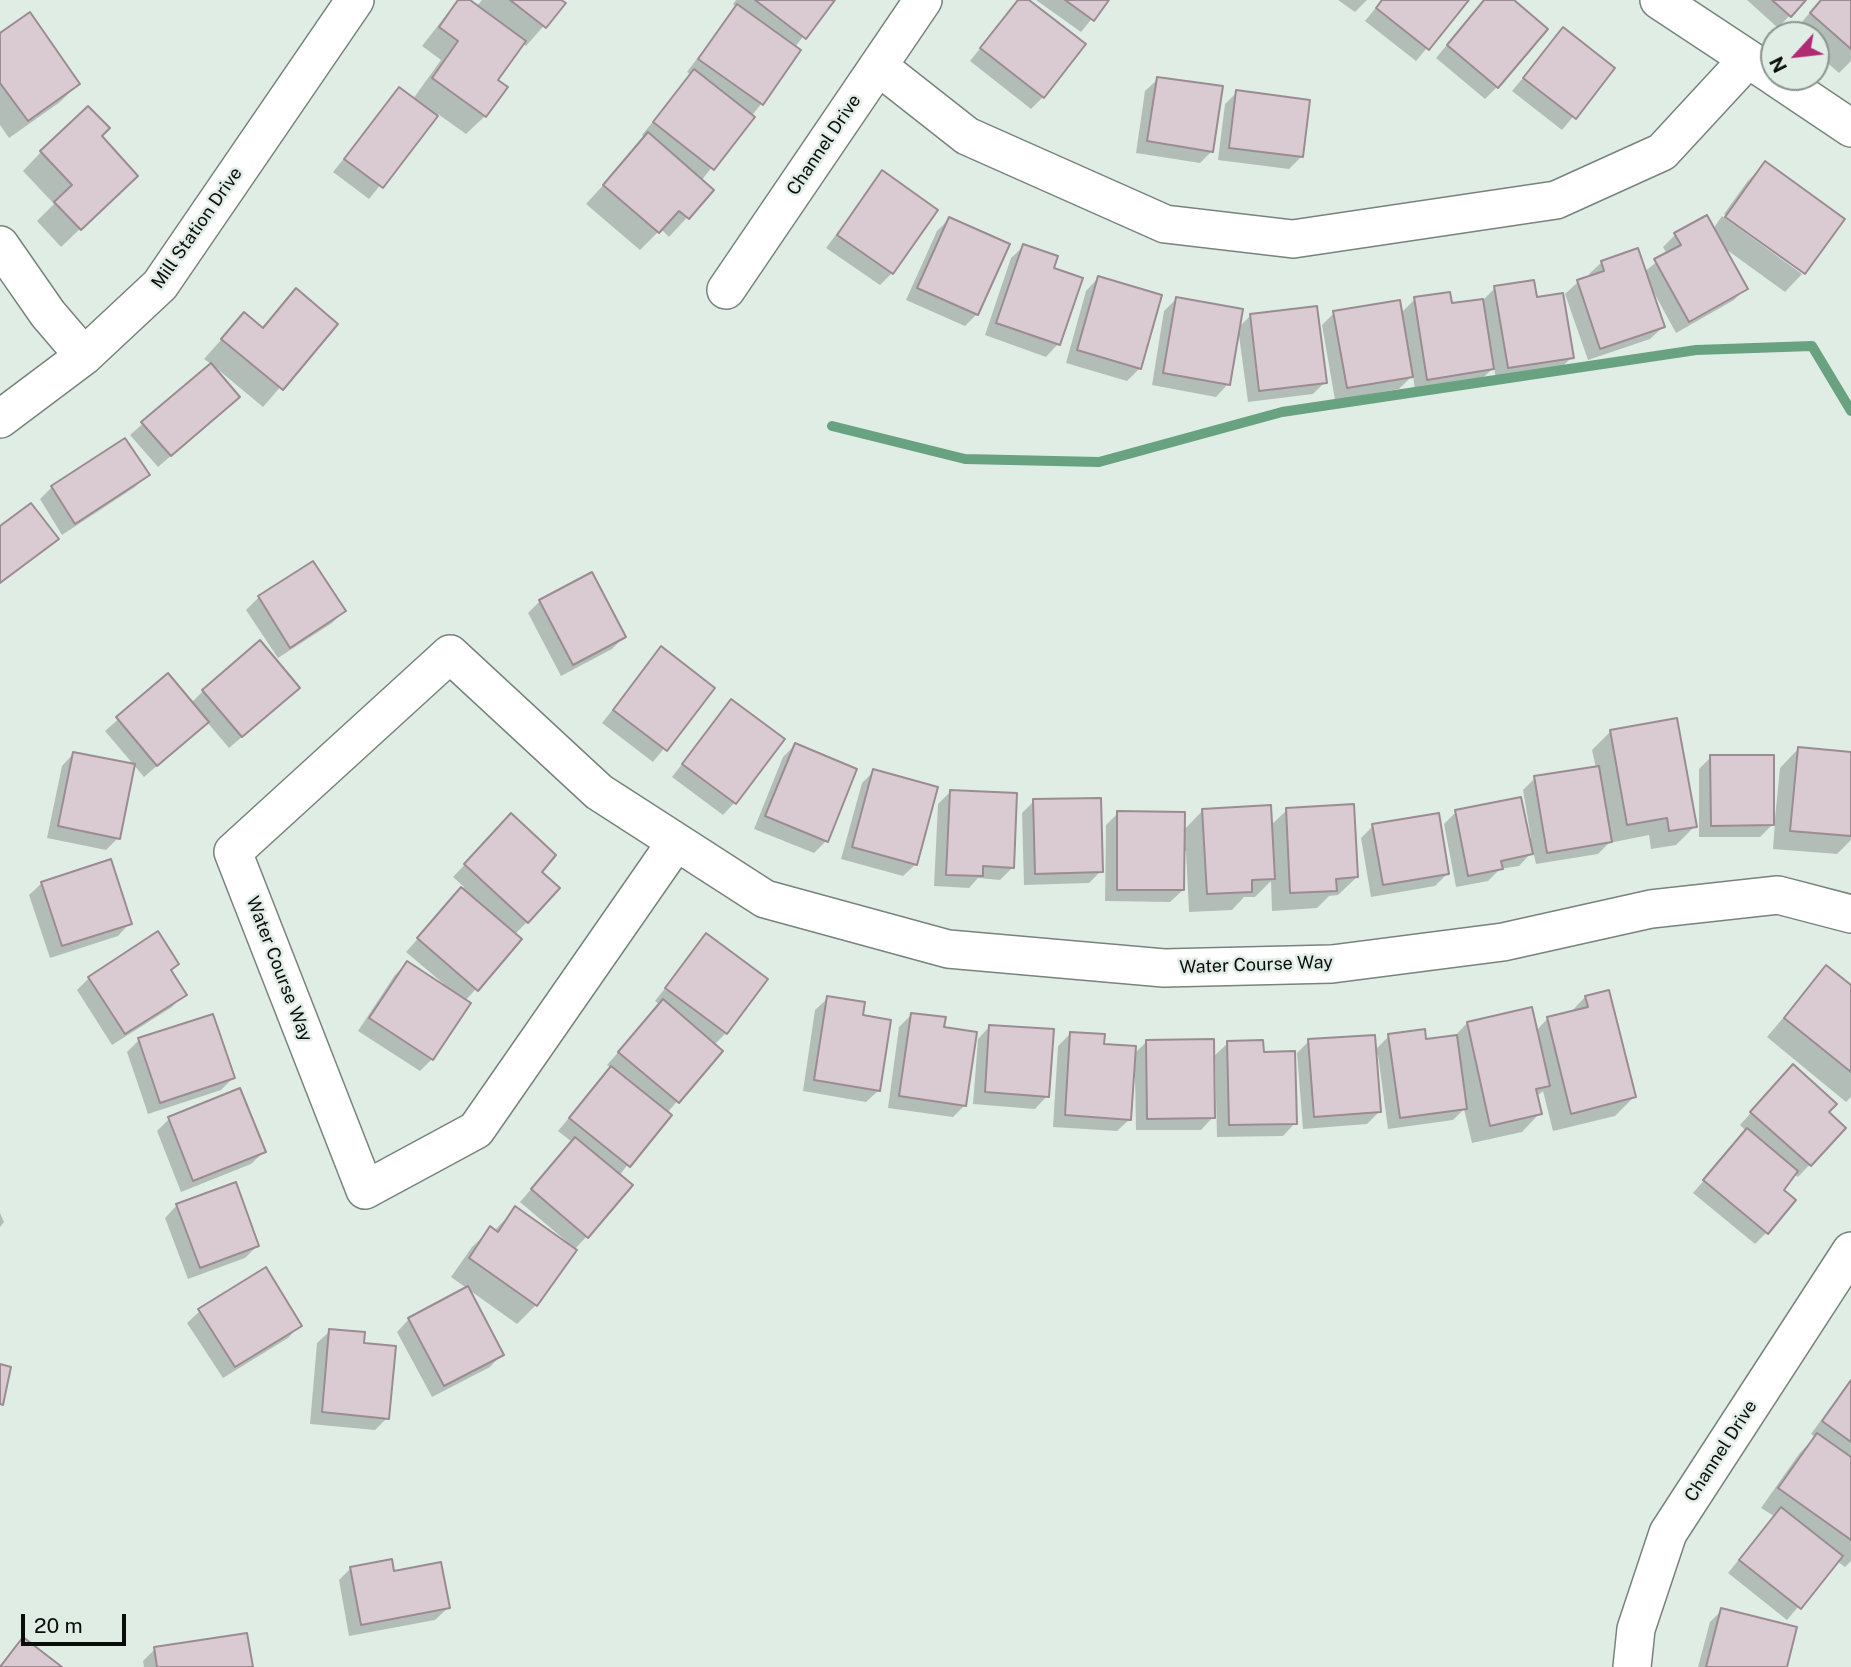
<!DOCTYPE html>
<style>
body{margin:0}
#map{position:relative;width:1851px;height:1667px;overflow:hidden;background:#e0ede5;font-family:"Public Sans",sans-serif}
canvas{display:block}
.north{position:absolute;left:1760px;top:21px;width:70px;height:70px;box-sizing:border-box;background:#e0ede5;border:2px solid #8a938e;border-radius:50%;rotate:243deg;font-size:19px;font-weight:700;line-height:28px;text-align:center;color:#090d0b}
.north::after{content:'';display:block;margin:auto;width:24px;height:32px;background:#af2b74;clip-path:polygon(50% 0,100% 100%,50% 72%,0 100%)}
.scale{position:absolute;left:21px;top:1614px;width:105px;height:32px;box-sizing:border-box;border:4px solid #090d0b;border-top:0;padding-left:9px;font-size:21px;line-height:24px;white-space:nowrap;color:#090d0b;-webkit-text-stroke:5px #e0ede5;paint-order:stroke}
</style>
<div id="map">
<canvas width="1851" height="1667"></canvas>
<div class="north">N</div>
<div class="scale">20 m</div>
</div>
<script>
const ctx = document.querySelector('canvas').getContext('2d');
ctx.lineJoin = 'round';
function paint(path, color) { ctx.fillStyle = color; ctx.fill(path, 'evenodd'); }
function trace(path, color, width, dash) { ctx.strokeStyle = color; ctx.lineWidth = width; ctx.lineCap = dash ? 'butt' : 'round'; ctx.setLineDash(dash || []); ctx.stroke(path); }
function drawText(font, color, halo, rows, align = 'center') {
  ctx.font = font + ' "Public Sans",sans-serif'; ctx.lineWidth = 5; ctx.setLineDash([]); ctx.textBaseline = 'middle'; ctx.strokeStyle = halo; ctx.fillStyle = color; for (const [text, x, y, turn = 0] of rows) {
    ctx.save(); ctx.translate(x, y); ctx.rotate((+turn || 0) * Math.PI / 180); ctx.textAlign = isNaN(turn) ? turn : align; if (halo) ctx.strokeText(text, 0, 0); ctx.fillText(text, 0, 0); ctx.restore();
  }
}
const shadow = new Path2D(`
 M458,0H467L476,7L482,0H558L563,4L526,46L522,43L495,81L485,116L466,134L438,114L369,199L333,172L400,89L413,99L441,60L422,46Z
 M736,0H832L795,47L761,104L701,181L712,190L669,237L661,229L640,250L586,204L646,138L642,135L691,75L687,72L736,7L733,4Z
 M1019,0H1026L1043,97L1031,109L970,61Z
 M1036,0H1107L1081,32Z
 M1338,0H1367L1355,12Z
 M1382,0H1467L1416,61L1365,21Z
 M1484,0H1511L1497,87L1485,99L1436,58Z
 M1747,0H1804L1778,28Z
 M1821,0H1851V61L1839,73L1816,53V35L1793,32Z
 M1563,30L1613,69L1562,130L1512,91Z
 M0,35L78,84L60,102L9,138L0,125Z
 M1158,79L1212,151L1200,163L1136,153L1145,91Z
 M1237,92L1301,157L1289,169L1218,160L1225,104Z
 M41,152L117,194L61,247L37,221L54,204L23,171Z
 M1765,163L1842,219L1803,274V271L1724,214L1747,182Z
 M882,173L892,273L880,285L826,248Z
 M1722,216L1802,274L1785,292L1723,247L1746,288L1734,300L1676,333L1652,289L1663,327L1650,339L1588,360L1565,294L1578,282L1591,277L1589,274L1602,262L1644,272L1667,254L1663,247L1675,235L1713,229Z
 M949,219L977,314L965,326L906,300L937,231Z
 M1024,246L1052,269L1081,279L1058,344L1046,357L985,335L1011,258Z
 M1098,278L1140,368L1127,381L1066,363L1086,291Z
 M1495,288L1536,299L1572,357L1560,369L1496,380L1494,367L1480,381L1415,391L1413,375L1399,389L1335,400L1322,325L1334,313L1400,314L1415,299L1451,305L1482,301Z
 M296,291L335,324L263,407L215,367L225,409L158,467L130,435L211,364L204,359L244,314L261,328Z
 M1176,299L1228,384L1216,397L1152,385L1164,311Z
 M1251,315L1325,382L1313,394L1248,402L1238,328Z
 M147,475L135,487L62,535L40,499L52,487Z
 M0,528L56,539L0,584Z
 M313,563L344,611L332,623L278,658L246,610L259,597Z
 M540,601L624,637L612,649L561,676L528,613Z
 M661,648L713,688L653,762L602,723Z
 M168,676L191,703L203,691L285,700L229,748L207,722L144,777L105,731Z
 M731,701L735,802L723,815L672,777Z
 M1611,731L1695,826L1676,845L1651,849L1649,835L1609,843L1598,854L1536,864L1533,851L1519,866L1500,869L1488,881L1456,887L1444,824L1456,812L1531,838L1523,790L1535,778L1596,768L1592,750Z
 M795,745L826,841L814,853L754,829L783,757Z
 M1798,749L1851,754V840L1837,854L1773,849L1775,822L1760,837H1699V769L1711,757L1775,818L1780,768Z
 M74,753L118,838L106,850L47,838L62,766Z
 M874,771L916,864L903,876L841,859L862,783Z
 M950,792L1012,868L1000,880L978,878L969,888L934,886L938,804Z
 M1034,801L1101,871L1089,883L1024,885L1022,813Z
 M1203,810L1270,826L1287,810L1357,877L1338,895L1329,896L1317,908L1272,911L1271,881L1255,897H1244L1232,910L1189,912L1186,851H1183V890L1170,902L1105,901L1106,825L1118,813L1183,831Z
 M1373,826L1447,874L1435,886L1371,897L1361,838Z
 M499,828L539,872L527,922L514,935L520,940L465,1001L432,1059L420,1071L358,1031L395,975L407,963L445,985L406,952L464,887L453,877Z
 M42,883L130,923L118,936L50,958L29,895Z
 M707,935L726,1033L714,1045L721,1051L667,1113L619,1176L587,1236L574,1250L536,1305L517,1324L451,1277L472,1247L491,1229L494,1231L515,1209L564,1243L566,1241L520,1202L572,1142L558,1131L611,1068L607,1065L660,1005L655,1001Z
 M1826,967L1851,987V1097L1846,1102L1767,1037Z
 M169,971L184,994L172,1007L112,1045L77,990L89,978Z
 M1585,997L1634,1097L1615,1116L1553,1131L1543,1091L1536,1097L1540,1113L1522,1132L1472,1143L1464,1109L1453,1120L1388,1129L1378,1055H1375L1379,1112L1367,1124L1303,1129L1297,1053L1309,1041L1375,1050L1389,1036L1425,1041L1454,1037L1467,1023L1536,1031L1548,1018L1570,1013Z
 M828,998L861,1017L879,1090L866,1102L803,1091L815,1010Z
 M911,1015L942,1028L965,1105L953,1117L888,1108L899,1027Z
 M990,1026L1047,1096L1035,1109L973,1104L978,1039Z
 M1071,1033L1133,1055L1147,1041L1213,1117L1201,1130H1136L1135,1078H1132L1130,1119L1117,1131L1053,1127L1058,1046Z
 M139,1040L233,1078L221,1090L148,1114L127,1052Z
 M1228,1043L1262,1054L1295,1123L1283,1136L1217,1137L1215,1055Z
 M1781,1079L1844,1128L1798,1177L1794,1174L1781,1190L1767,1232L1755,1244L1693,1193L1746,1131L1740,1125Z
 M169,1119L264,1152L251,1164L181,1192L157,1131Z
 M177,1205L257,1246L245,1258L188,1279L165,1218Z
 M0,1213L4,1222L0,1227Z
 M200,1311L300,1325L288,1338L223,1378L187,1323Z
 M409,1319L502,1354L490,1367L432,1397L397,1332Z
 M330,1331L362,1345L387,1418L375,1430L310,1424L317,1343Z
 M1851,1379V1561L1845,1567L1837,1561L1787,1620L1728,1573L1774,1516L1761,1508L1799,1454L1815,1437L1811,1434Z
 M351,1568L392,1573L448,1608L435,1620L349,1636L339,1580Z
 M1722,1610L1786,1667H1698L1710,1622Z
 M23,1639L59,1667H0Z
 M155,1649L251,1667H144L143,1661Z`);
const stream = new Path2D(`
 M832,426L965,459L1099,462L1282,412L1696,350L1812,346L1851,411`);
const building = new Path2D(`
 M458,0H470L526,41L498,80L508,87L486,117L432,78L458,41L439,27Z
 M510,0H561L566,3L546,28Z
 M755,0H835L806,39Z
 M1018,0H1029L1086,44L1044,98L980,48Z
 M1065,0H1109L1094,21Z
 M1382,0H1469L1429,50L1376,8Z
 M1484,0H1514L1548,29L1498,88L1447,45Z
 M1772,0H1806L1791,17Z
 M1821,0H1851V49L1810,13Z
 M737,4L801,50L763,105L698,59Z
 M30,12L80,84L28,121L0,83V33Z
 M1563,27L1615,68L1576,119L1523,78Z
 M694,69L755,117L714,170L653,122Z
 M1157,77L1223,86L1213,152L1147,141Z
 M399,87L438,116L383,188L344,159Z
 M1236,90L1310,100L1303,157L1229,148Z
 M88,106L110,128L102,136L138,176L81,230L54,202L72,185L40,151Z
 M648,132L714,190L689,219L679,211L659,233L603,185Z
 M1765,161L1845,219L1805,274L1725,217Z
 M882,170L938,210L893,274L837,235Z
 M1707,215L1748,289L1689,322L1654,259L1681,245L1674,233Z
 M949,217L1010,244L978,315L917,288Z
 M1023,244L1058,256L1054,268L1083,278L1060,345L996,323Z
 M1638,248L1665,327L1600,349L1577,280L1604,271L1601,261Z
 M1098,276L1162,295L1141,369L1077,350Z
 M1534,280L1537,297L1563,293L1574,358L1508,368L1494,286Z
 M296,288L338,324L283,390L221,339L244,312L263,328Z
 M1450,292L1452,303L1483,299L1494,369L1427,380L1414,297Z
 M1176,297L1243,309L1230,385L1163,373Z
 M1400,300L1413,377L1347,388L1333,311Z
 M1317,306L1327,383L1259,391L1250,314Z
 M211,363L240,397L171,456L141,422Z
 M125,438L150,475L75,524L51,486Z
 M31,503L59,539L0,583V526Z
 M313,561L346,611L290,648L258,596Z
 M592,572L626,637L573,665L539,600Z
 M260,640L300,688L242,737L202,690Z
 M661,646L715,688L667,751L613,710Z
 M168,673L209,722L157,766L116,717Z
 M731,699L785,739L736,804L682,764Z
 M1677,718L1697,827L1669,831L1667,818L1627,825L1610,730Z
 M795,743L857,769L828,842L765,816Z
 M1798,747L1851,752V836L1790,831Z
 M73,752L135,764L120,839L58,826Z
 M1710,755H1774V825L1711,826Z
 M1599,766L1612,842L1547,853L1534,776Z
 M873,769L938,787L917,865L852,847Z
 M950,790L1017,793L1014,868L983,866V876L946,875Z
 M1521,797L1533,854L1501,861L1503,869L1468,876L1455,810Z
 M1101,798L1103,872L1035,874L1033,799Z
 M1354,804L1358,877L1336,879L1337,891L1290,893L1286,808Z
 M1271,805L1275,879L1252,880V892L1207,894L1202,809Z
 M1117,811L1185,812L1184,890H1117Z
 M511,813L556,855L542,872L560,888L528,923L464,864Z
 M1439,813L1449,874L1383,885L1372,824Z
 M111,859L132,924L62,946L41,882Z
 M461,887L522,939L478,991L417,938Z
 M158,931L179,964L171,970L187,995L125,1034L88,977Z
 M706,933L768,979L727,1034L665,988Z
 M407,961L471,1003L433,1060L369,1018Z
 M1826,965L1851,985V1072L1784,1018Z
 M1609,990L1636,1097L1571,1114L1547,1017L1588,1007L1585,996Z
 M827,996L865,1002L863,1015L891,1020L880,1091L814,1080Z
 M663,999L723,1051L679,1103L618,1052Z
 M1532,1007L1550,1086L1536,1089L1542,1114L1490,1126L1467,1022Z
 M911,1013L946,1017L944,1027L977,1032L966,1106L899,1096Z
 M213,1014L235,1078L160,1103L138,1038Z
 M989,1025L1054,1029L1049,1097L985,1092Z
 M1425,1029L1426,1039L1457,1035L1467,1109L1400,1118L1388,1034Z
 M1070,1032L1105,1034L1104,1044L1136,1046L1131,1120L1065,1115Z
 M1375,1035L1381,1112L1314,1117L1308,1039Z
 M1214,1039L1215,1118L1147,1119L1146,1040Z
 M1263,1040L1264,1052L1295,1051L1297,1124L1229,1125L1227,1041Z
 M1793,1064L1837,1104L1829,1112L1846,1128L1811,1166L1750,1112Z
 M611,1066L672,1115L630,1167L569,1118Z
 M240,1088L266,1152L193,1181L168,1117Z
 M1747,1128L1798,1171L1784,1190L1796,1200L1768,1234L1703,1180Z
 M575,1137L633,1185L588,1238L531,1189Z
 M236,1182L259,1246L200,1268L176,1204Z
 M515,1206L577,1250L537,1306L469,1258L490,1226L498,1232Z
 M266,1267L302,1326L235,1367L198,1309Z
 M468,1286L504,1355L444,1386L408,1318Z
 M329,1329L365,1332L364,1343L396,1346L389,1419L322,1412Z
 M0,1364L11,1367L3,1405L0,1404Z
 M1851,1380V1442L1822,1421Z
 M1817,1433L1851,1457V1540L1778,1488Z
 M1781,1507L1843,1556L1801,1609L1739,1560Z
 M392,1559L394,1571L441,1562L450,1608L361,1625L350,1567Z
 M1721,1608L1797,1627L1787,1667H1706Z
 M247,1633L253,1667H157L154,1647Z
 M23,1637L62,1667H0Z`);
const minor = new Path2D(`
 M1659,0L1774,76
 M878,66L967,136L1165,224L1293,239L1556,200L1662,152L1748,59
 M1775,77L1851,128
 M0,245L48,314L84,356
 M726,290L923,0
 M0,419L84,356L160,285L355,0
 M676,842L476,1130L365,1190L233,852L450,654L599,792L765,899L948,949L1164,968L1332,964L1503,942L1651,909L1778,895L1851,914
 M1632,1667L1636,1629L1668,1533L1851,1251`);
const streetNames = [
 ["Channel Drive",824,145,-56],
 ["Mill Station Drive",197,228,-55],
 ["Water Course Way",1256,965,-2],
 ["Water Course Way",279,969,69],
 ["Channel Drive",1721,1451,-57]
];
paint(shadow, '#0003');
trace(stream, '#69a281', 10);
paint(building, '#d9cbd1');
trace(building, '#9a8c92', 2);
trace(minor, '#77837c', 40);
trace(minor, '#fff', 37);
drawText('18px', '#090d0b', '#e0ede5', streetNames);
</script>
